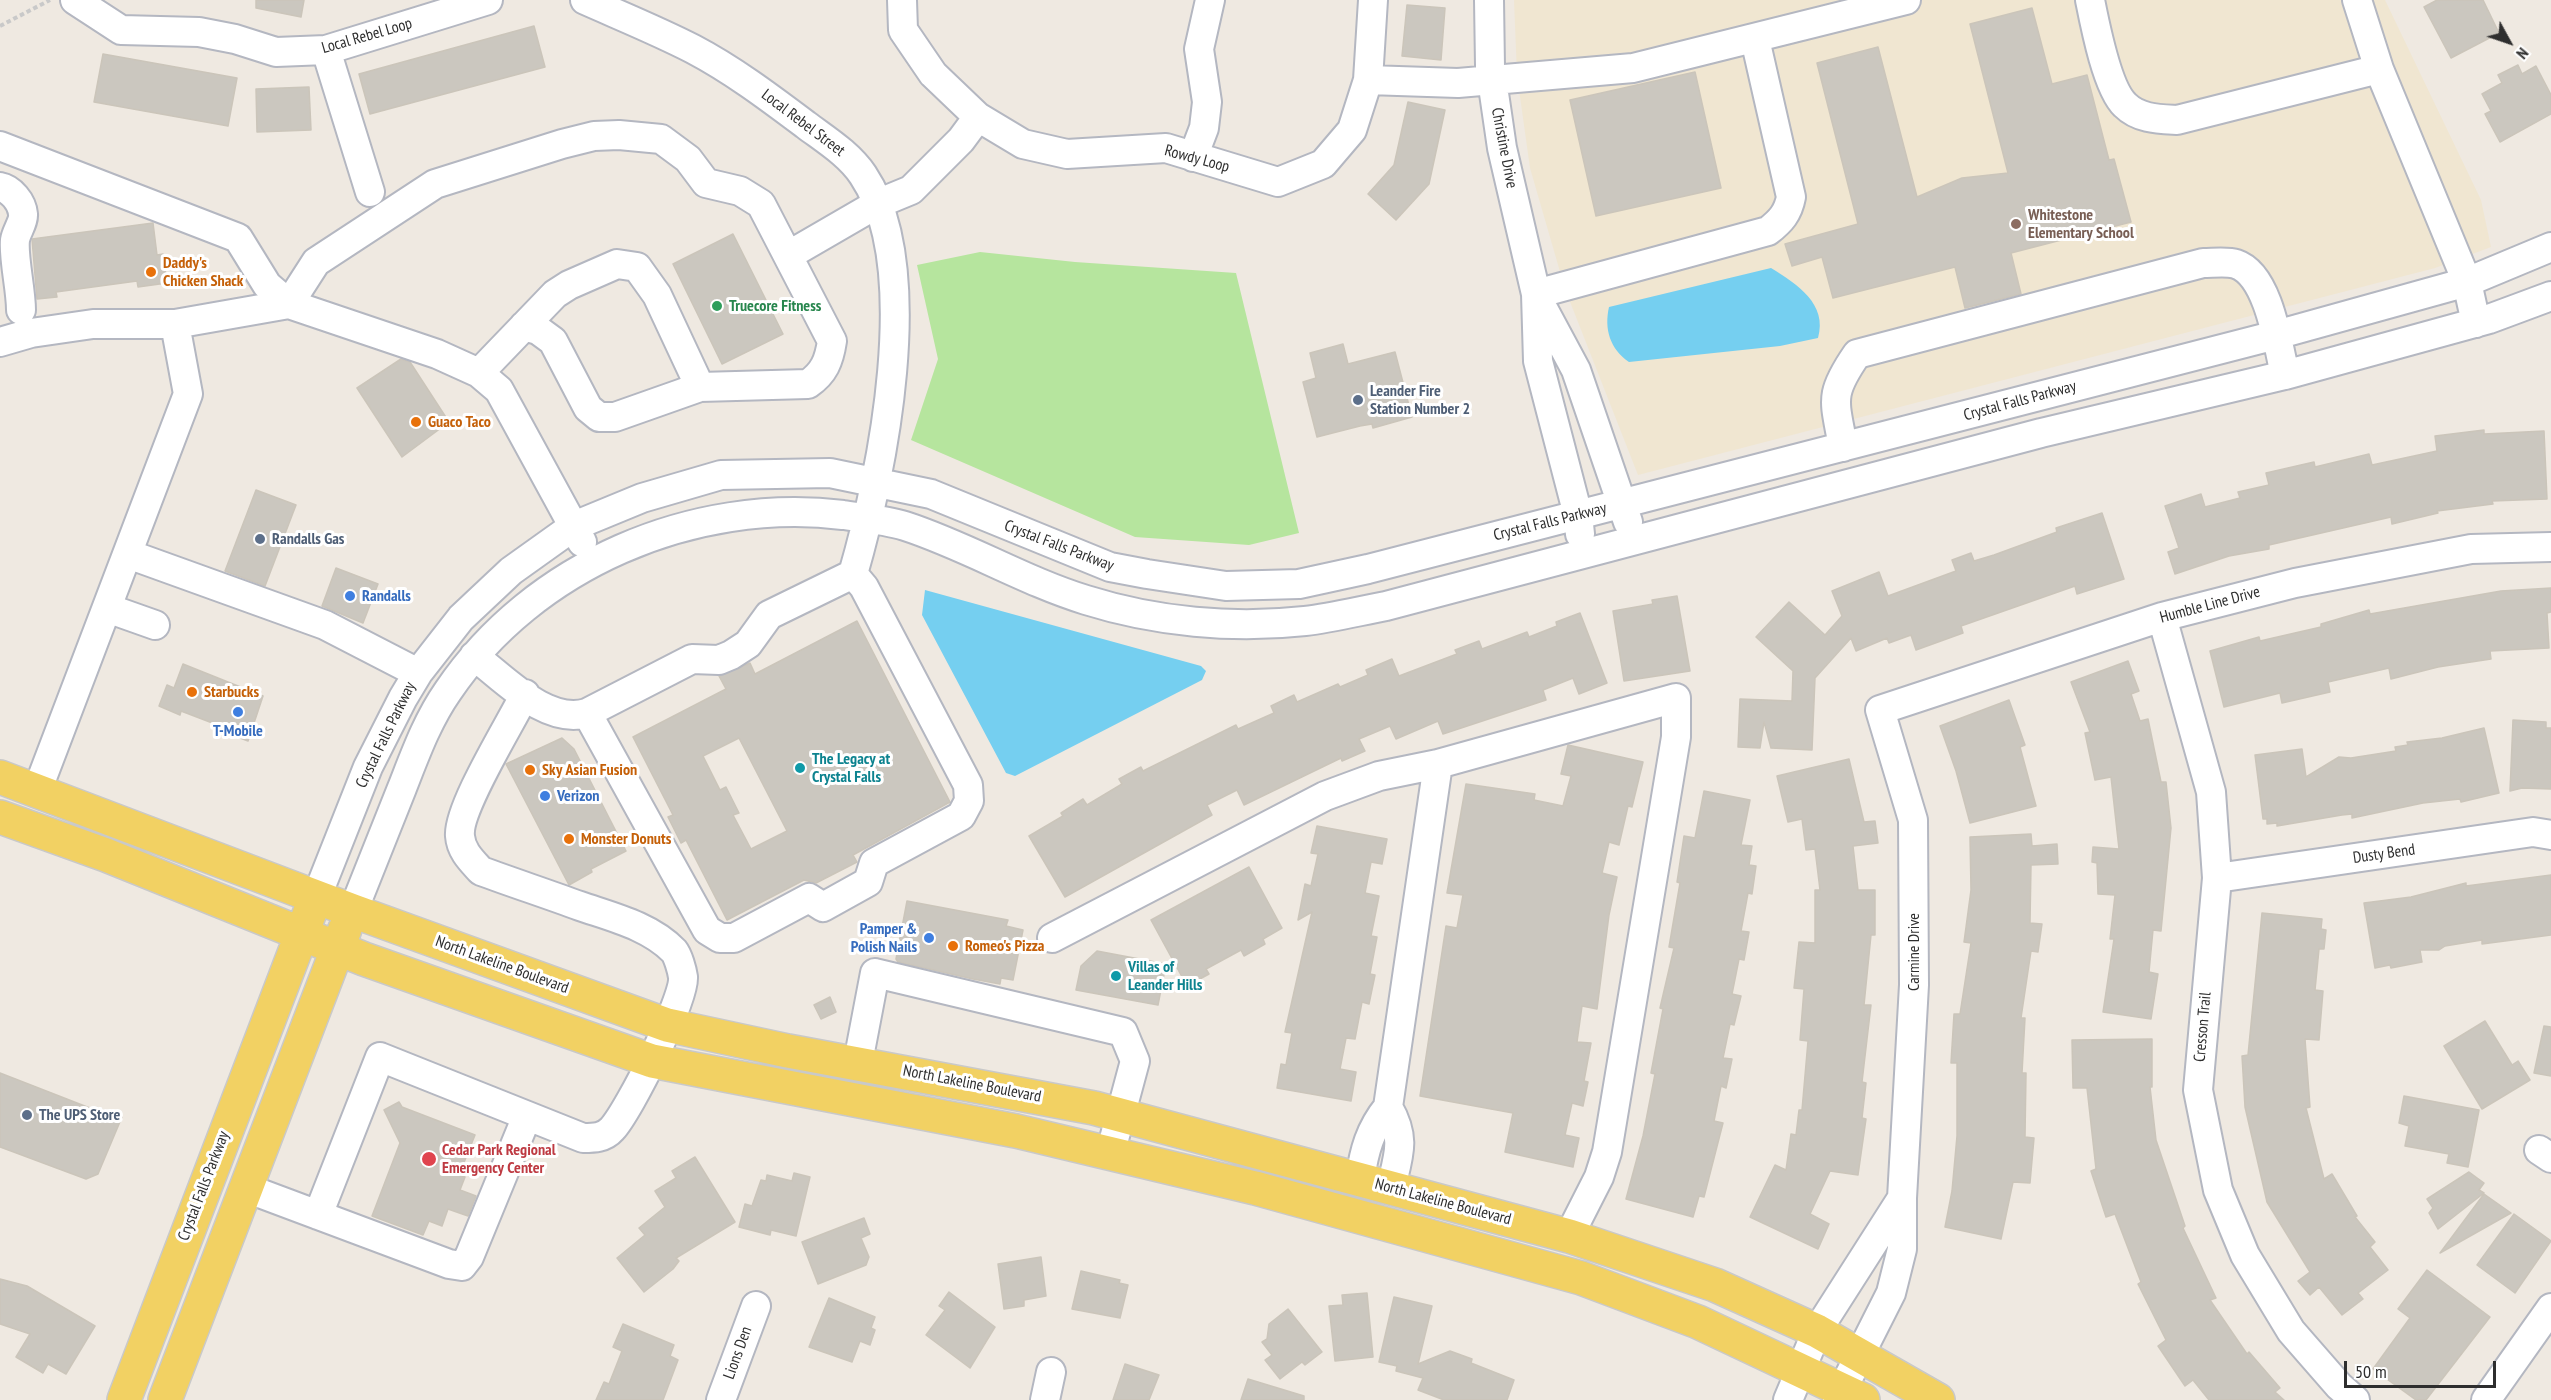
<!DOCTYPE html>
<style>
body{margin:0}
#map{position:relative;width:2551px;height:1400px;overflow:hidden;background:#efe9e1;font-family:"PT Sans Narrow",sans-serif}
canvas{display:block}
.north{position:absolute;left:2479px;top:12px;width:60px;height:60px;-webkit-text-stroke:4px #fff;paint-order:stroke;rotate:130deg;font-size:16px;font-weight:700;line-height:24px;text-align:center;color:#2e2e2e}
.north::after{content:'';display:block;margin:auto;width:21px;height:27px;background:#2e2e2e;clip-path:polygon(50% 0,100% 100%,50% 72%,0 100%)}
.scale{position:absolute;left:2344px;top:1361px;width:152px;height:27px;box-sizing:border-box;border:3px solid #2e2e2e;border-top:0;padding-left:8px;font-size:18px;line-height:21px;white-space:nowrap;color:#2e2e2e;-webkit-text-stroke:4px #fff;paint-order:stroke}
</style>
<div id="map">
<canvas width="2551" height="1400"></canvas>
<div class="north">N</div>
<div class="scale">50 m</div>
</div>
<script>
const ctx = document.querySelector('canvas').getContext('2d');
ctx.lineJoin = 'round';
function paint(path, color) { ctx.fillStyle = color; ctx.fill(path, 'evenodd'); }
function trace(path, color, width, dash) { ctx.strokeStyle = color; ctx.lineWidth = width; ctx.lineCap = dash ? 'butt' : 'round'; ctx.setLineDash(dash || []); ctx.stroke(path); }
function drawText(font, color, halo, rows, align = 'center') {
  ctx.font = font + ' "PT Sans Narrow",sans-serif'; ctx.lineWidth = 6; ctx.setLineDash([]); ctx.textBaseline = 'middle'; ctx.strokeStyle = halo; ctx.fillStyle = color; for (const [text, x, y, turn = 0] of rows) {
    ctx.save(); ctx.translate(x, y); ctx.rotate((+turn || 0) * Math.PI / 180); ctx.textAlign = isNaN(turn) ? turn : align; if (halo) ctx.strokeText(text, 0, 0); ctx.fillText(text, 0, 0); ctx.restore();
  }
}
const education = new Path2D(`
 M1514,0H2385L2481,200L2491,247L2435,268L1638,475L1565,289L1530,168L1517,75Z`);
const green = new Path2D(`
 M980,252L1075,262L1236,273L1299,533L1249,545L1135,537L911,440L938,359L917,265Z`);
const water = new Path2D(`
 M1771,268C1797,284 1828,304 1818,338L1780,346L1629,362C1610,349 1604,329 1609,307Z
 M925,590L1201,666L1206,671L1202,680L1015,776L1006,773L922,615Z`);
const building = new Path2D(`
 M256,0H304L301,17L256,8Z
 M2437,0H2483L2499,33L2451,58L2424,7Z
 M1407,5L1445,8L1441,60L1402,56Z
 M2032,8L2052,84L2087,75L2109,160L2114,159L2131,222L2011,253L2021,294L1965,308L1955,267L1833,298L1822,257L1792,266L1785,244L1858,224L1817,63L1878,47L1917,197L1962,178L2008,173L1970,24Z
 M534,26L545,67L370,114L359,74Z
 M103,54L237,78L228,126L94,102Z
 M2518,65L2522,74L2536,66L2551,95V114L2500,142L2485,114L2491,111L2482,94L2502,83L2498,75Z
 M1695,72L1721,188L1596,216L1570,100Z
 M309,87L311,130L257,132L256,89Z
 M1408,102L1445,110L1429,184L1396,220L1368,194L1394,165Z
 M153,223L157,255L163,254L167,283L138,287L137,281L56,292L57,297L37,299L32,239Z
 M733,234L783,334L722,364L673,264Z
 M1343,344L1348,364L1395,352L1412,417L1373,428L1372,424L1360,426L1317,437L1303,382L1316,378L1310,353Z
 M401,359L410,362L449,422L402,457L357,388Z
 M2484,430V434L2544,431L2547,499L2492,501L2493,504L2437,511L2438,513L2392,524L2391,517L2269,545V549L2229,556L2175,574L2168,552L2179,548L2165,506L2201,494L2205,507L2240,498L2238,492L2269,485L2266,473L2314,462L2315,467L2369,454L2372,465L2437,451L2435,436Z
 M256,490L296,505L265,586L225,571Z
 M2102,513L2124,579L2077,594L2075,586L1961,626L1963,633L1916,650L1911,635L1889,643L1887,638L1856,651L1851,638L1815,678L1812,750L1771,748L1764,722L1760,748L1738,747L1740,699L1792,701L1793,671L1756,637L1789,602L1825,635L1842,616L1832,591L1879,572L1888,596L1956,571L1952,560L1971,553L1974,561L1994,555L2057,532L2056,528Z
 M336,568L378,584L363,623L322,606Z
 M2551,588V612L2547,613L2549,648L2490,651L2491,659L2438,667L2391,679L2389,668L2328,682L2330,692L2282,703L2280,693L2224,707L2210,651L2259,637L2260,641L2321,627V624L2369,610L2370,614L2501,591Z
 M1677,596L1690,671L1624,681L1613,611L1653,604L1652,600Z
 M1580,613L1607,683L1579,694L1573,678L1543,690L1546,700L1443,734L1438,721L1396,739L1390,726L1359,739L1365,751L1342,761L1341,758L1244,805L1237,790L1207,805L1212,815L1065,897L1029,836L1063,816L1061,813L1083,799L1087,805L1122,784L1119,779L1141,767L1143,771L1236,725L1238,729L1274,713L1271,706L1294,695L1297,702L1338,684L1340,687L1368,675L1366,670L1392,659L1399,676L1457,654L1455,650L1479,641L1482,649L1527,632L1529,637L1557,626L1556,622Z
 M857,621L950,802L853,855L857,862L816,883L804,880L727,920L686,840L681,843L668,817L673,815L633,737L726,689L719,676L750,663L755,674ZM739,738L787,831L751,849L733,815L739,813L726,787L720,790L703,756Z
 M2128,661L2139,691L2131,694L2140,721L2148,719L2161,782H2166L2171,828L2161,931L2153,930L2149,972L2158,974L2151,1019L2103,1012L2114,939H2110L2115,895L2098,894L2097,863L2092,862L2093,847L2119,849L2111,777L2095,780L2085,733L2090,732L2071,682Z
 M183,664L263,696L248,741L227,733L228,729L181,711L180,715L159,706L167,685L174,688Z
 M2009,700L2025,745L2020,747L2036,806L1970,823L1956,771L1940,726Z
 M2513,720L2546,722V728H2551V789L2522,788L2510,791Z
 M2484,728L2499,793L2461,802L2460,799L2423,803L2352,818V814L2342,815L2277,826V823L2267,824V819H2263L2255,755L2302,749L2306,777L2339,757L2351,758L2396,751L2395,747L2408,745L2407,742L2442,738Z
 M562,738L574,749L626,851L591,869L592,872L569,885L506,764Z
 M1568,745L1643,762L1632,807L1628,806L1619,845L1609,842L1602,873L1617,877L1609,915L1597,1009L1582,1006L1577,1042L1591,1043L1584,1081L1588,1082L1583,1106L1572,1103L1565,1135L1579,1138L1573,1167L1505,1152L1513,1113L1420,1096L1446,926L1457,928L1463,895L1447,893L1466,784L1535,794L1534,800L1563,806L1571,776L1561,774Z
 M1849,759L1864,822L1875,821L1878,843L1853,846L1858,890H1875V935H1871L1864,1005H1871L1862,1082L1866,1083L1862,1118L1866,1119L1858,1175L1830,1171L1810,1214L1829,1224L1818,1249L1750,1217L1775,1165L1786,1170L1791,1134L1796,1135L1799,1110H1802L1808,1041L1800,1040L1804,989L1794,988L1799,942L1815,943V890H1820L1815,849L1806,850L1802,819L1788,822L1777,776Z
 M1704,791L1750,800L1741,845L1752,846L1749,865L1756,866L1752,894L1748,893L1741,931L1749,932L1744,960L1739,959L1732,994L1741,996L1734,1025L1730,1024L1723,1058L1732,1059L1726,1088L1721,1086L1714,1121L1723,1123L1704,1197L1699,1196L1693,1217L1626,1199L1643,1136L1655,1074L1651,1073L1663,1009L1660,1008L1674,948L1669,947L1680,883L1677,882L1684,836L1695,838Z
 M1317,826L1387,839L1382,864L1371,862L1365,893L1379,896L1371,936L1377,937L1370,974L1375,975L1369,1004L1362,1002L1355,1039L1346,1038L1340,1069L1356,1072L1351,1101L1277,1088L1281,1064L1286,1065L1292,1033L1285,1032L1312,912L1298,920L1305,884L1311,886L1318,854L1311,853Z
 M2031,834L2032,846L2057,844L2058,864L2031,865L2030,923L2042,924L2038,952L2031,951L2021,1018H2025L2022,1073H2026L2025,1137L2034,1138L2030,1183L2013,1182L2001,1239L1945,1227L1952,1191L1957,1136V1063H1951L1954,1014H1960L1971,943L1964,942L1971,890L1970,837Z
 M1249,867L1282,928L1263,939L1265,944L1244,956L1241,950L1206,969L1209,974L1187,986L1151,920Z
 M2551,875V935L2482,944V940L2445,946L2439,950H2420L2422,962L2391,968L2390,965L2375,968L2364,903L2411,897L2466,883V886Z
 M907,901L1008,920L1006,926L1023,930L1013,980L1001,978L1000,984L973,979L898,962L896,959Z
 M2262,913L2322,919L2321,929L2326,930L2324,949H2319L2315,990L2323,991L2319,1040L2305,1039L2310,1107L2306,1108L2324,1179L2332,1174L2357,1216L2355,1217L2375,1242L2370,1247L2388,1270L2358,1293L2363,1299L2342,1315L2319,1287L2310,1295L2298,1281L2310,1272L2267,1202L2245,1107L2242,1056L2248,1055Z
 M1097,951L1166,964L1158,1005L1076,990L1081,966Z
 M830,997L836,1012L821,1019L814,1005Z
 M2485,1021L2512,1065L2518,1061L2530,1080L2482,1109L2444,1046Z
 M2544,1026L2551,1027V1076L2534,1073Z
 M2152,1039V1087H2150L2156,1140L2185,1226L2183,1228L2216,1298L2210,1300L2247,1354L2249,1352L2280,1388L2275,1392L2284,1400H2209L2193,1380L2185,1386L2158,1346L2166,1340L2138,1284L2141,1282L2115,1214L2106,1217L2091,1171L2096,1169L2087,1088H2073L2072,1040Z
 M0,1073L95,1110L96,1107L122,1117L98,1174L86,1179L0,1147Z
 M2404,1096L2479,1110L2468,1167L2447,1163L2449,1154L2405,1146L2409,1126L2399,1123Z
 M399,1102L402,1107L475,1135L459,1175L465,1177L460,1190L476,1196L468,1216L448,1209L442,1226L429,1221L423,1235L372,1216L400,1143L384,1110Z
 M695,1157L735,1222L676,1258L679,1261L673,1269L644,1292L617,1258L645,1235L639,1228L665,1207L655,1191L676,1178L672,1171Z
 M2469,1172L2484,1183L2479,1190L2484,1193L2438,1229L2429,1213L2433,1208L2427,1199Z
 M794,1173L810,1177L796,1236L771,1230L770,1235L739,1227L745,1204L752,1206L761,1180L766,1181L767,1175L792,1181Z
 M2484,1194L2511,1213L2440,1253Z
 M2514,1214L2551,1241L2515,1293L2477,1265Z
 M864,1218L870,1234L861,1238L869,1257L866,1265L818,1284L802,1242Z
 M1041,1257L1046,1296L1024,1300V1306L1004,1309L998,1264Z
 M2427,1270L2490,1317L2426,1400H2416L2373,1369L2410,1318L2398,1309Z
 M1081,1271L1120,1280L1119,1283L1128,1285L1120,1318L1072,1309Z
 M0,1279L27,1286L95,1326L66,1374L48,1364L43,1373L16,1357L30,1334L0,1324Z
 M949,1292L995,1327L970,1368L926,1335L945,1310L939,1306Z
 M1367,1293L1373,1357L1335,1361L1329,1306L1343,1305L1342,1295Z
 M1394,1297L1432,1306L1418,1364L1450,1351L1472,1359L1471,1363L1514,1380L1507,1400H1444L1418,1390L1423,1378L1396,1371L1397,1366L1379,1362Z
 M829,1298L875,1317L871,1328L875,1330L870,1345L860,1341L852,1362L809,1347Z
 M1288,1309L1322,1352L1305,1365L1302,1362L1280,1379L1265,1360L1272,1355L1262,1342L1267,1339L1269,1324Z
 M623,1324L674,1345L670,1356L678,1360L663,1400H596L604,1382L609,1384L622,1351L613,1347Z
 M1125,1364L1159,1375L1149,1400H1113Z
 M1248,1379L1304,1396V1400H1241Z`);
const path = new Path2D(`
 M0,26L50,0`);
const minor = new Path2D(`
 M75,0L121,30L199,32L235,39L276,52L326,50L488,0
 M585,0C621,16 658,31 693,49C733,70 770,98 806,125C826,140 849,154 863,175C925,267 882,474 853,574L864,587L968,785L969,801L961,816L874,863L868,882L823,907L809,898L734,938H720L707,930L587,713L692,659L719,660L731,655L748,644L769,615L853,574
 M902,0L903,30L933,74L978,117L1023,144L1067,154L1166,148L1278,182L1323,164L1352,130L1368,80L1373,0
 M1489,0L1490,66L1502,148L1536,294L1538,361L1578,515L1580,534
 M2090,0C2095,25 2107,88 2125,105C2139,119 2159,119 2177,120L2379,69
 M2357,0L2379,69L2467,282L2476,323
 M326,50L370,192
 M1368,80L1458,83L1633,68L1906,0
 M0,146L238,238L267,285L289,304L437,354L479,373L499,390L582,542
 M1193,157L1204,128L1207,102L1199,49L1210,0
 M0,187C11,189 22,202 23,214C24,222 16,232 15,240C13,257 21,289 21,310
 M789,255L877,204L911,190L961,140L978,117
 M1536,294L1768,231C1781,221 1788,213 1791,197L1755,39
 M1539,301L1576,370L1628,522
 M0,342L31,333L93,324H175L289,304L316,262L435,184L562,144L594,136L619,135L661,139L688,159L706,183L740,191L761,204L832,341C829,361 824,373 808,384L700,387L615,417H599L588,408L553,341L538,330L524,326
 M479,373L555,294L569,285L617,264L637,267L657,295L700,387
 M1843,447C1835,400 1828,396 1857,354L2203,263C2213,263 2227,261 2236,264C2269,275 2278,345 2285,375
 M128,554L325,625L418,673
 M107,608L155,625
 M2162,617L2211,792L2217,878L2198,1090L2218,1190L2245,1255L2291,1331L2339,1386L2355,1400
 M474,656C505,679 546,725 587,713
 M37,791L188,394L175,324
 M2217,878L2533,832L2551,835
 M317,896L368,767L403,698L418,673L461,618L511,571L574,526L642,498L721,475L830,473L931,494L1110,567L1147,574L1226,586L1299,584L1368,569L2276,335L2467,282L2551,247
 M353,911C369,870 386,829 402,788C415,755 427,721 448,691C533,565 693,497 843,515C864,518 886,520 905,526C967,546 1024,581 1086,600C1156,622 1233,629 1305,621C1332,618 1359,611 1386,606L2041,433L2285,375L2489,319L2551,296
 M1052,938L1325,796L1379,776L1438,764L1676,698V737L1607,1152L1599,1177L1569,1236
 M858,1062L875,973L1123,1032L1135,1061L1110,1154
 M1388,1107L1438,764
 M2539,1150L2551,1158
 M1360,1179C1364,1151 1370,1129 1388,1107C1406,1138 1399,1154 1391,1187
 M246,1188L449,1264L462,1266L469,1257L527,1116
 M318,1215L380,1057L583,1138C594,1138 604,1138 612,1129C629,1111 685,999 683,977C682,970 678,956 674,951C650,926 612,917 580,906C547,894 514,883 481,871C472,861 461,851 460,836C457,809 511,723 525,694
 M721,1400L756,1306
 M1045,1400L1051,1372
 M1788,1400L1817,1331L1902,1198
 M1837,1400L1891,1293L1902,1249V1198L1914,985L1913,820L1880,710L2162,617L2295,583L2471,549L2551,547
 M2486,1400L2551,1308`);
const major = new Path2D(`
 M0,777L353,911L667,1025L788,1051L1094,1108L1569,1236L1715,1285L1817,1331L1938,1400
 M0,817L106,855L364,959L652,1061L1016,1131L1255,1188L1581,1278L1698,1322L1863,1400
 M124,1400L310,912
 M165,1400L345,929`);
const markers = [
 [2016,224,6,"#8d6e63"],
 [151,272,6,"#e8710a"],
 [717,306,6,"#2e9e5b"],
 [1358,400,6,"#5c6f8a"],
 [416,422,6,"#e8710a"],
 [260,539,6,"#5c6f8a"],
 [350,596,6,"#3f7fe0"],
 [192,692,6,"#e8710a"],
 [238,712,6,"#3f7fe0"],
 [800,768,6,"#0f9aa8"],
 [530,770,6,"#e8710a"],
 [545,796,6,"#3f7fe0"],
 [569,839,6,"#e8710a"],
 [929,938,6,"#3f7fe0"],
 [953,946,6,"#e8710a"],
 [1116,976,6,"#0f9aa8"],
 [27,1115,6,"#5c6f8a"],
 [429,1159,8,"#e0444e"]
];
const streetNames = [
 ["Local Rebel Loop",367,36,-16],
 ["Local Rebel Street",803,123,37],
 ["Christine Drive",1504,148,79],
 ["Rowdy Loop",1197,159,15],
 ["Crystal Falls Parkway",2020,401,-15],
 ["Crystal Falls Parkway",1550,522,-14],
 ["Crystal Falls Parkway",1059,546,21],
 ["Humble Line Drive",2210,605,-15],
 ["Crystal Falls Parkway",386,735,-64],
 ["Dusty Bend",2384,854,-8],
 ["Carmine Drive",1914,952,-90],
 ["North Lakeline Boulevard",502,965,20],
 ["Cresson Trail",2203,1027,-85],
 ["North Lakeline Boulevard",972,1084,11],
 ["Crystal Falls Parkway",204,1186,-69],
 ["North Lakeline Boulevard",1443,1202,15],
 ["Lions Den",738,1353,-70]
];
const educationNames = [
 ["Whitestone",2028,215],
 ["Elementary School",2028,233]
];
const foodNames = [
 ["Daddy's",163,263],
 ["Chicken Shack",163,281],
 ["Guaco Taco",428,422],
 ["Starbucks",204,692],
 ["Sky Asian Fusion",542,770],
 ["Monster Donuts",581,839],
 ["Romeo's Pizza",965,946]
];
const leisureNames = [
 ["Truecore Fitness",729,306]
];
const serviceNames = [
 ["Leander Fire",1370,391],
 ["Station Number 2",1370,409],
 ["Randalls Gas",272,539],
 ["The UPS Store",39,1115]
];
const shopNames = [
 ["Randalls",362,596],
 ["T-Mobile",238,731,"center"],
 ["Verizon",557,796],
 ["Pamper &",917,929,"right"],
 ["Polish Nails",917,947,"right"]
];
const cultureNames = [
 ["The Legacy at",812,759],
 ["Crystal Falls",812,777],
 ["Villas of",1128,967],
 ["Leander Hills",1128,985]
];
const healthNames = [
 ["Cedar Park Regional",442,1150],
 ["Emergency Center",442,1168]
];
paint(education, '#f0e6d1');
paint(green, '#b6e59e');
paint(water, '#75cff0');
paint(building, '#cbc7bf');
trace(building, '#cbc5ba', 1.5);
trace(minor, '#b4b7c1', 32);
trace(major, '#c9c9c9', 36);
trace(path, '#c9c9c9', 4, [4.5, 3]);
trace(minor, '#fff', 28);
trace(major, '#f2d163', 33);
for (const [x, y, r, color] of markers) { const dot = new Path2D(); dot.arc(x, y, r, 0, 2 * Math.PI); ctx.fillStyle = color; ctx.fill(dot); trace(dot, '#fff', 2); }
drawText('16px', '#2e2e2e', '#fff', streetNames);
drawText('bold 16px', '#785e54', '#fff', educationNames, 'left');
drawText('bold 16px', '#c56008', '#fff', foodNames, 'left');
drawText('bold 16px', '#27864d', '#fff', leisureNames, 'left');
drawText('bold 16px', '#4e5e75', '#fff', serviceNames, 'left');
drawText('bold 16px', '#366cbe', '#fff', shopNames, 'left');
drawText('bold 16px', '#0d838f', '#fff', cultureNames, 'left');
drawText('bold 16px', '#be3a42', '#fff', healthNames, 'left');
</script>
